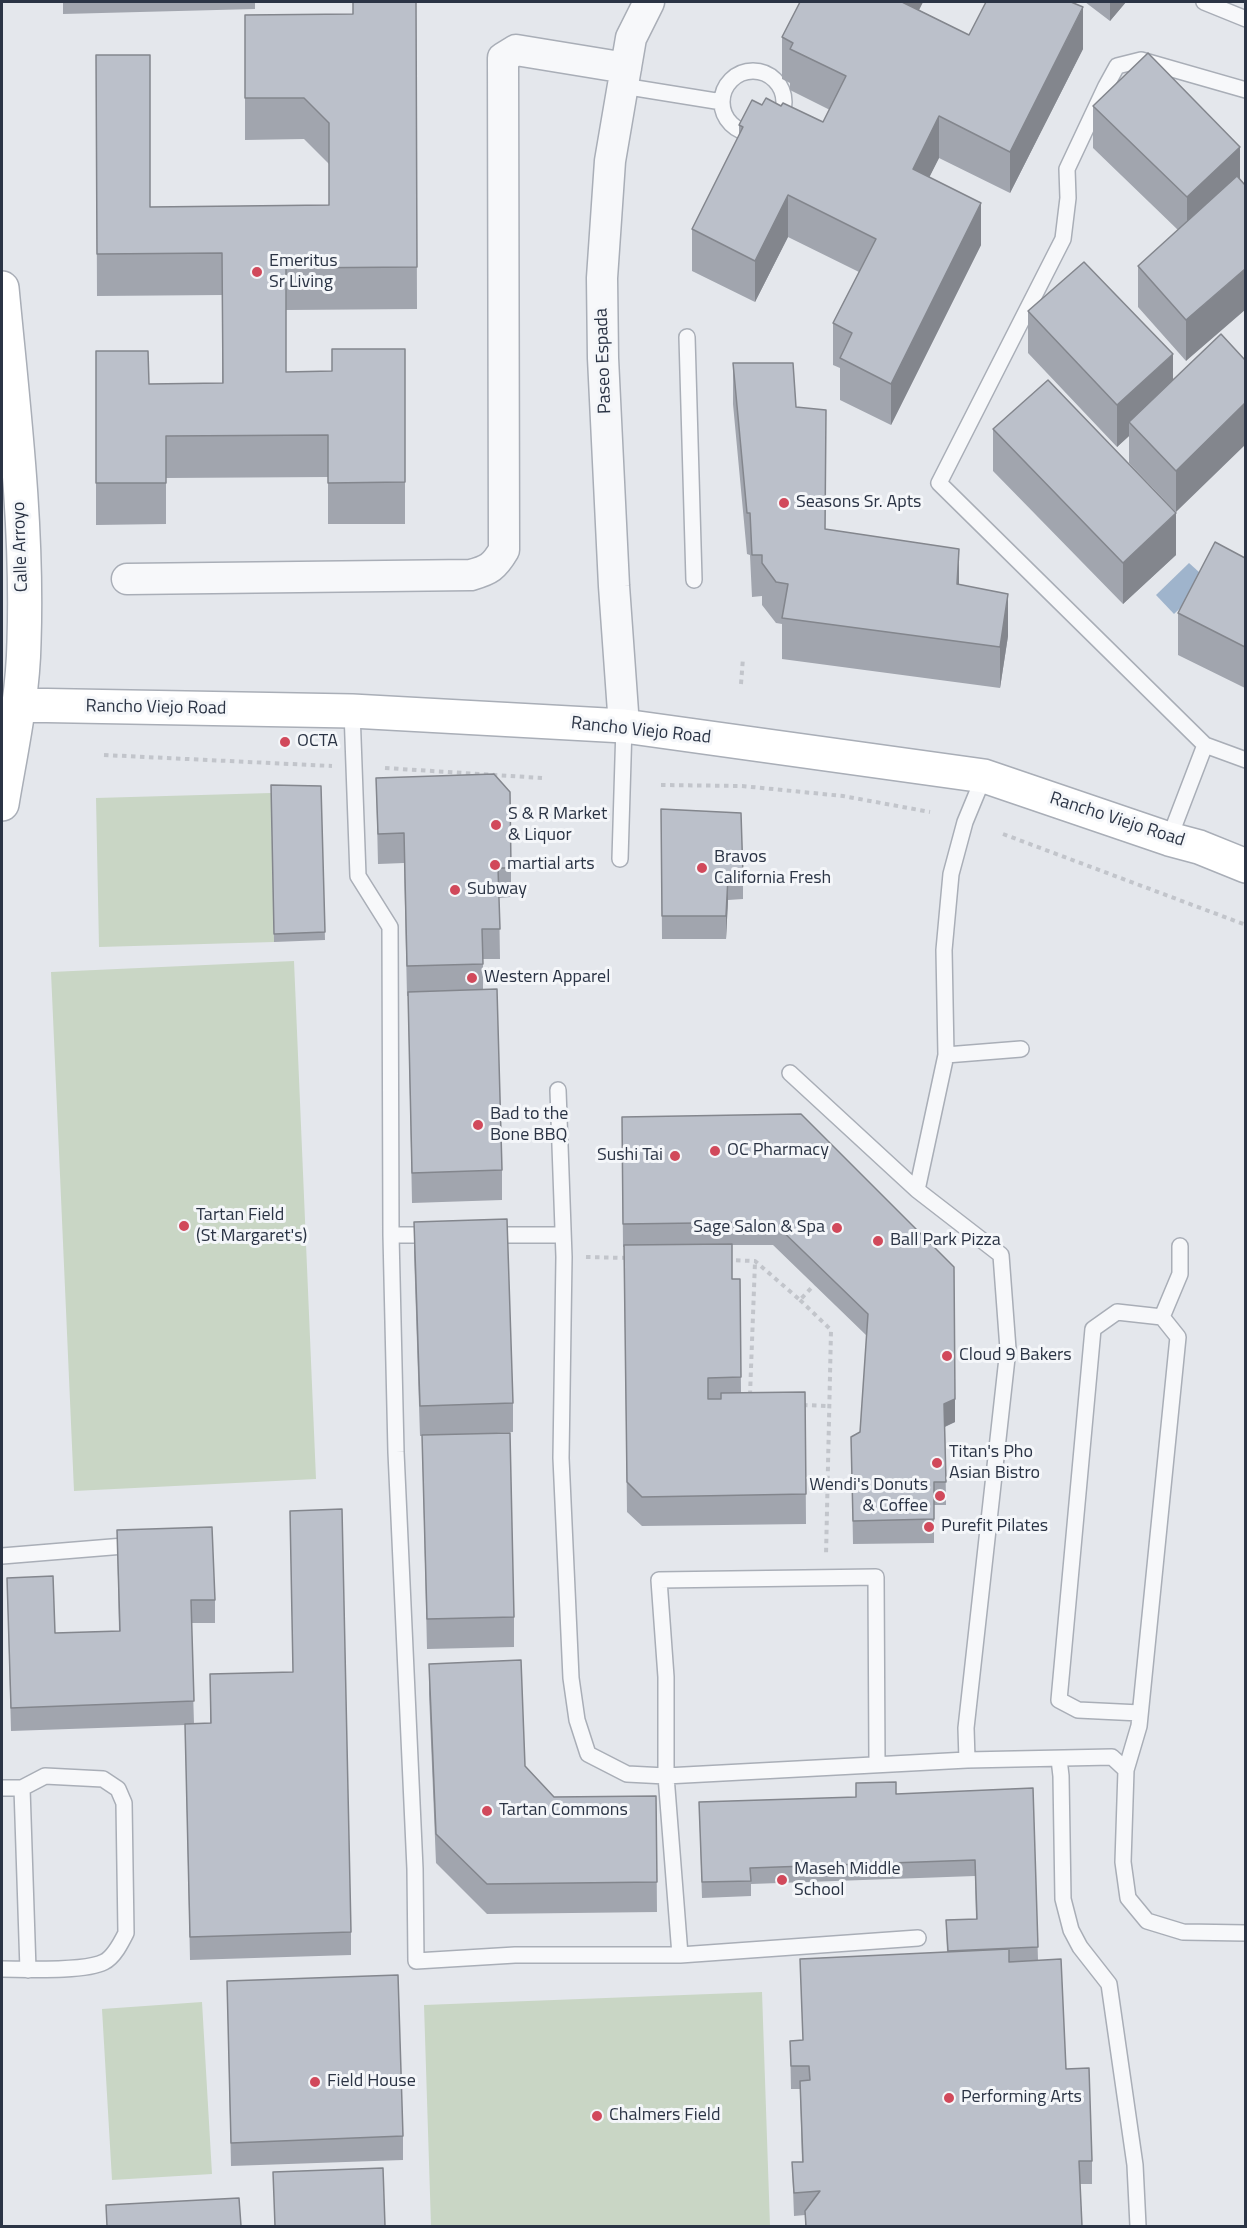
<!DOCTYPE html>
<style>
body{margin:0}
#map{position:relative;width:1247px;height:2228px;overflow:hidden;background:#e4e7ec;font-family:"Titillium Web",sans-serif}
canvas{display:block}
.frame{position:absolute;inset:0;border:3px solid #2b3445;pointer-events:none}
</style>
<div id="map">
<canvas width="1247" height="2228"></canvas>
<div class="frame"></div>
</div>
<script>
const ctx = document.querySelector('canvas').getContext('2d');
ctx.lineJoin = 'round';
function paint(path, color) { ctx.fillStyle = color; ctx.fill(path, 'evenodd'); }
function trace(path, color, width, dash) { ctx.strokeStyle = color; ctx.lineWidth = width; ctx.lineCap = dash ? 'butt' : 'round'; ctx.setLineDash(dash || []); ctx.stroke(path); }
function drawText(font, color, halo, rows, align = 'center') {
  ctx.font = font + ' "Titillium Web",sans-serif'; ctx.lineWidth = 6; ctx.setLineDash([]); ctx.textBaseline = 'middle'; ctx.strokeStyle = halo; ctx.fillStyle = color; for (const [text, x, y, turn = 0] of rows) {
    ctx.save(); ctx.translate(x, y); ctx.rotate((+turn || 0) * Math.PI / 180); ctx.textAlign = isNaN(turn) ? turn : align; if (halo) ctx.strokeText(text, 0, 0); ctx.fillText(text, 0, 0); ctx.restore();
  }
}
const green = new Path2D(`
 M271,793L274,942L99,947L96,798Z
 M294,961L316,1479L74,1491L51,972Z
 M762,1992L770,2226H431L424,2005Z
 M202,2002L212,2174L112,2180L102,2009Z`);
const water = new Path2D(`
 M1189,563L1209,581L1174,614L1156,595Z`);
const path = new Path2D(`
 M741,684L743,658
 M104,755L332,766
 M385,768L542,778
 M661,785L742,786L843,796L930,812
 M1003,834L1246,925
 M586,1257L629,1258
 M727,1260L755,1261L800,1300L814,1285
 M800,1300L831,1330L826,1556
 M750,1395L755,1262
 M803,1405L828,1406`);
const lane = new Path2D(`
 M1204,2L1246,19
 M722 102a31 31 0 1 1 62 0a31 31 0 1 1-62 0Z
 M623,86L722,102
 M1246,90L1141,60L1117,66L1106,86L1067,169L1068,198L1063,239L939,483L1205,745L1246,760
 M687,337L694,580
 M352,711L358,876L390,927L391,1235L396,1452L415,1869L416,1961L515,1955H680L918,1938
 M1169,839L1205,745
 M620,859L624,726
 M946,1055L1021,1049
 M790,1073L917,1190
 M558,1090L564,1257L561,1458L571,1678L577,1720L588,1754L627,1774L666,1776L967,1760L1112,1757L1126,1770L1123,1862L1128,1898L1147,1921L1183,1932L1246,1933
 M391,1235H434
 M488,1235H563
 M1162,1317L1180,1274V1246
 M2,1556L136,1545
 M1059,1759L1061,1776L1063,1899L1071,1930L1080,1947L1109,1984L1135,2165L1138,2226
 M967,1760L966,1728L1008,1349L1001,1255L917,1190L946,1055L944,950L951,874L965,822L984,776
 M1126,1770L1139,1726L1178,1337L1162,1317L1117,1312L1093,1329L1059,1700L1078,1710L1140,1713
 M2,1788H22L45,1776L103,1779L118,1789L124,1803L126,1933C121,1943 114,1957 104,1962C85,1972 24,1969 2,1969
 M22,1788L28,1970
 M680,1955L666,1776V1677L659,1580L876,1577L877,1764`);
const street = new Path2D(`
 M127,579L471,575C489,570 494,567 504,550L503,58L516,50L626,68
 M624,726L614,586L603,358L602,278L610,161L631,38L649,2`);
const secondary = new Path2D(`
 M2,288C13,405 28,524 24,642C23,697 11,750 2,804
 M19,705L352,711L624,726L984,776L1169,839L1199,847L1246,866`);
const wall = new Path2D(`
 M63,2H255V9L63,14Z
 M416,2L417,309L286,310V372L332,371L405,349V524H328V477L166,478V524L96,525V351L149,384L222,383V295L97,296L96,55L150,207L329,205V164L304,139L245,140V15L353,14Z
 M800,2H923L919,10L969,35L1083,49L1010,193L939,158L929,177L981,245L891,425L840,400V368L833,365V323L859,272L788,237L755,302L692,271V229L739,136V125L762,105L781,106L823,122L830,110L790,90V83L782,79V37Z
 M1085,2H1126L1110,21Z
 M1093,106L1240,147L1186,361L1138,307V266L1178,230L1093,148Z
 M1028,311L1173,379L1245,360L1176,512L1129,463V436L1117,447L1028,353Z
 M733,363L796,407L826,452L825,529L959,584L1008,636L1000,688L782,659V624L776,623L762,605V596L752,597L750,555L747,554L733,404Z
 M993,429L1176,555L1123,604L993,471Z
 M1245,558V688L1178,655V613Z
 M376,778L511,868V897L499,898L500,959H483V990L502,1170V1200L412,1203L408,996H407L404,863L378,864Z
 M271,785L321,786L325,940L274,942Z
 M661,809L743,876V899L728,900L726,939H662Z
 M801,1114L955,1422L945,1427L946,1505H934V1543L853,1544L851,1437L860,1432L867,1336L773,1245H732V1279H740L741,1392H805L806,1524L642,1526L627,1512L624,1247H623L622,1140Z
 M414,1222L513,1403V1432L480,1434L514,1617V1647L427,1649L422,1436H420L414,1252Z
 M290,1511L351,1932V1955L190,1960L185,1725L11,1731L7,1578L55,1633L119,1631L117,1530L215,1600V1623H191L194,1724L210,1723V1674L293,1672Z
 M429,1664L554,1797L656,1796L657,1912L487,1914L436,1863L429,1694Z
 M856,1783L896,1794L1033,1788L1038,1960L1066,2069L1092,2161V2184H1080L1082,2226H805V2215L794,2216L792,2162H802L800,2089H791L790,2041L803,2040L800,1959L947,1952L946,1920L976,1919L975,1876L751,1884V1896L702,1898L699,1802L856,1797Z
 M227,1981L403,2136V2160L231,2166Z`);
const shadedWall = new Path2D(`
 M902,2H923L902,43Z
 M1110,2H1126L1110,21Z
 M1083,7V49L1010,193V152Z
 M939,116V158L913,210V169Z
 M1240,147V189L1187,239V197Z
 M788,195V237L755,302V261Z
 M981,203V245L891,425V384Z
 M1245,269V310L1186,361V320Z
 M1173,354V396L1129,422V436L1117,447V405Z
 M1245,403V445L1176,512V471Z
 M826,410V452L825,571Z
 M1176,513V555L1123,604V563Z
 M959,549V590L957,584Z
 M1008,594V636L1000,688V647Z
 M728,877V900L726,939V916Z
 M955,1399V1422L944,1427V1404Z`);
const building = new Path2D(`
 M353,2H416L417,267L286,268V372L332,371V349H405V482L328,483V435L166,436V483H96V351H148L149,384L223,383L222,253L97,254L96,55H150V207L329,205V123L304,98H245V15L353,14Z
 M800,2H902L969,35L986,2H1071L1083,7L1010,152L939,116L913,169L981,203L891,384L840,358L852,333L833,323L876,239L788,195L755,261L692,229L743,127L739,125L752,100L762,105L766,98L781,106L783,103L823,122L846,76L790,49L793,43L782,37Z
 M1148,53L1240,147L1187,197L1093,106Z
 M1237,176L1245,185V269L1186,320L1138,266Z
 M1084,262L1173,354L1117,405L1028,311Z
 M1221,334L1245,360V403L1176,471L1129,422Z
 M733,363H793L796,407L826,410L825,529L959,549L957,584L1008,594L1000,647L782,618L788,584L776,582L762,563V555H752L750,513H747Z
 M1048,380L1176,513L1123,563L993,429Z
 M1215,542L1245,558V647L1178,613Z
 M494,774L510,792L511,868H498L500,929H482L483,964L407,966L404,833L378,834L376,778Z
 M271,785L321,786L325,932L274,934Z
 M661,809L741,813L743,876L728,877L726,916H662Z
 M497,989L502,1170L412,1173L408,992Z
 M801,1114L954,1267L955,1399L944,1404L946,1482H934V1519L853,1521L851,1437L860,1432L868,1314L773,1222L623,1224L622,1117Z
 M507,1219L513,1403L420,1406L414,1222Z
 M732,1244V1279H740L741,1377L708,1378V1399H721V1393L805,1392L806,1494L642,1497L627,1482L624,1245Z
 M510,1433L514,1617L427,1619L422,1435Z
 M342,1509L351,1932L190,1937L185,1724L211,1723L210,1674L293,1672L290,1511Z
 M212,1527L215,1600H191L194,1701L11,1708L7,1578L53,1576L55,1633L120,1631L117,1530Z
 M521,1660L525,1766L554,1797L656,1796L657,1882L487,1884L436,1834L429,1664Z
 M896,1782V1794L1033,1788L1038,1947L948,1951L946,1920L977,1919L975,1860L750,1868L751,1881L702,1882L699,1802L856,1797V1783Z
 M1009,1949V1962L1061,1959L1066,2069L1089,2068L1092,2161H1079L1082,2226H806L805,2211L820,2191L794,2193L792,2162H803L800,2081L810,2080L809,2066H791L790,2041L803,2040L800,1959Z
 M398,1975L403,2136L231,2143L227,1981Z
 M383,2168L385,2226H275L273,2172Z
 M239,2198L241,2226H107L106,2205Z`);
const markers = [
 [257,272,6,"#d1495b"],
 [784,503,6,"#d1495b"],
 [285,742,6,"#d1495b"],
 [496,825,6,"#d1495b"],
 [495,865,6,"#d1495b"],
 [702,868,6,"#d1495b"],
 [455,890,6,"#d1495b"],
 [472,978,6,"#d1495b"],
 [478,1125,6,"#d1495b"],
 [715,1151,6,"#d1495b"],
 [675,1156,6,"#d1495b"],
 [184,1226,6,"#d1495b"],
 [837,1228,6,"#d1495b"],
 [878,1241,6,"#d1495b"],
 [947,1356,6,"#d1495b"],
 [937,1463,6,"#d1495b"],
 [940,1496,6,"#d1495b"],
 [929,1527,6,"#d1495b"],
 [487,1811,6,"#d1495b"],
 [782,1880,6,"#d1495b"],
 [315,2082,6,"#d1495b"],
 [949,2098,6,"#d1495b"],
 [597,2116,6,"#d1495b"]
];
const poiNames = [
 ["Emeritus",269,262],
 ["Sr Living",269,283],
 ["Seasons Sr. Apts",796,503],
 ["OCTA",297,742],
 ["S & R Market",508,815],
 ["& Liquor",508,836],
 ["Bravos",714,858],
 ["California Fresh",714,879],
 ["martial arts",507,865],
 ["Subway",467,890],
 ["Western Apparel",484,978],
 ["Bad to the",490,1115],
 ["Bone BBQ",490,1136],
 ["OC Pharmacy",727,1151],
 ["Sushi Tai",663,1156,"right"],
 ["Tartan Field",196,1216],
 ["(St Margaret's)",196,1237],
 ["Sage Salon & Spa",825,1228,"right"],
 ["Ball Park Pizza",890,1241],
 ["Cloud 9 Bakers",959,1356],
 ["Titan's Pho",949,1453],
 ["Asian Bistro",949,1474],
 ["Wendi's Donuts",928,1486,"right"],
 ["& Coffee",928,1507,"right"],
 ["Purefit Pilates",941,1527],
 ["Tartan Commons",499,1811],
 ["Maseh Middle",794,1870],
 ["School",794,1891],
 ["Field House",327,2082],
 ["Performing Arts",961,2098],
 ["Chalmers Field",609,2116]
];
const streetNames = [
 ["Paseo Espada",604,361,-92],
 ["Calle Arroyo",21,547,-92],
 ["Rancho Viejo Road",156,708,1],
 ["Rancho Viejo Road",641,731,6],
 ["Rancho Viejo Road",1117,820,18]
];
paint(green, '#c9d6c5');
paint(water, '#9fb4cc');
trace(lane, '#a9aeb7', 18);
trace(street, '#a9aeb7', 33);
trace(secondary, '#a9aeb7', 36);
trace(path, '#c2c5cb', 4, [4.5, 4.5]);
trace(lane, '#f7f8fa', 15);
trace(street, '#f7f8fa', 30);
trace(secondary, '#fff', 33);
paint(wall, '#a1a5ae');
paint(shadedWall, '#83868d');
paint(building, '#bbc0ca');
trace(building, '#83868d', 1.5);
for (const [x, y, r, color] of markers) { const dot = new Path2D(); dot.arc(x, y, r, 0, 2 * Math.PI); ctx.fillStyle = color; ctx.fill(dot); trace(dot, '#f4f6f9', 2); }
drawText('18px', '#2b3445', '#f4f6f9', poiNames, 'left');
drawText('18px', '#2b3445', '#f4f6f9', streetNames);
</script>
